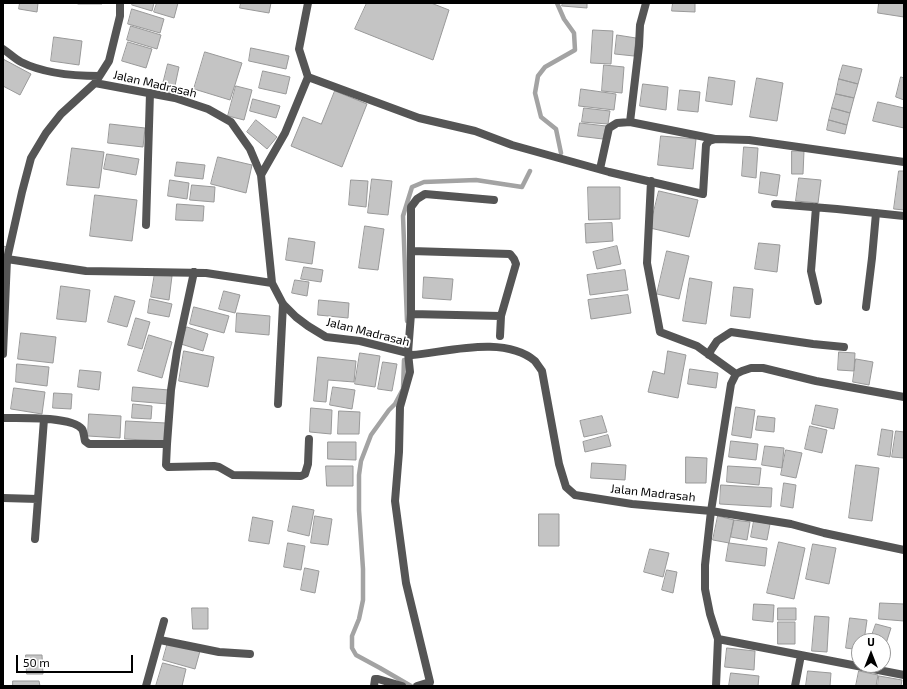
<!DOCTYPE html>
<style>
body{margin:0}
#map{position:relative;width:907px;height:689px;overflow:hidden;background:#fff;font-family:"Exo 2",sans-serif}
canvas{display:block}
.frame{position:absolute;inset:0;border:4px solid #000;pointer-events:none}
.north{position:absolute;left:851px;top:633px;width:40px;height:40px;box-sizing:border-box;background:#fff;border:1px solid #999;border-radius:50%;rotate:0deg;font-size:11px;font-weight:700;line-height:16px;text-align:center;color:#000}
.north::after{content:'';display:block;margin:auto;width:14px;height:18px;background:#000;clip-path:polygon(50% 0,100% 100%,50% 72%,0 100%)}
.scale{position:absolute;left:16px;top:655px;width:117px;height:18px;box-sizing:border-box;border:2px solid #000;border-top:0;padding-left:5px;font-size:12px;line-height:14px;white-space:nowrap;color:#000;-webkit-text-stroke:3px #fff;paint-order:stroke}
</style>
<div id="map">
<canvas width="907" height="689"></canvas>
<div class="frame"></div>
<div class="north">U</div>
<div class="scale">50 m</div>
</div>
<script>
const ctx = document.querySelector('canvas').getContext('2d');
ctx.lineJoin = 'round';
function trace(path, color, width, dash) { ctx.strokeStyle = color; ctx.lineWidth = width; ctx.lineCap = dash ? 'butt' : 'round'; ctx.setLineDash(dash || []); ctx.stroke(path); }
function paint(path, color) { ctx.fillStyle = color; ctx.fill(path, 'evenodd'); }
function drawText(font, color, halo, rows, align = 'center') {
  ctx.font = font + ' "Exo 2",sans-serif'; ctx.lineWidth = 3.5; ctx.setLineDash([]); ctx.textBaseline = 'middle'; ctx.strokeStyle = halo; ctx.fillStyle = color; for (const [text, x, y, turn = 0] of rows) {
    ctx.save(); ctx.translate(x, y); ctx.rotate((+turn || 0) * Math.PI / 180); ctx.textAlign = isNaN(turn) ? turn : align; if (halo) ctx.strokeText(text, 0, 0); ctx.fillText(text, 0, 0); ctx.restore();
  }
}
const stream = new Path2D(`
 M557,3L564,19L574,33L575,50L545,67L538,76L535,93L541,117L556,129L561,153
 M407,321L403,216L412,187L424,182L476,180L522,187L530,171
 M404,360L403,389L395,404L389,410L371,435L361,461L359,475V510L363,569V600L359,619L352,636V648L356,655L380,668L411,686`);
const building = new Path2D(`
 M20,3H38L37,12L19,9Z
 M78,3H102V4H78Z
 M133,3H154L152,11L132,5Z
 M157,3H178L174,18L154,12Z
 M241,3H271L269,13L240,8Z
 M367,3H431L449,10L433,60L355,29Z
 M563,3H587V8L562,6Z
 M673,3H695V12L672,11Z
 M879,3H904V17L878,13Z
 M132,9L164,19L160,33L128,24Z
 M131,26L161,35L157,49L127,40Z
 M593,30L613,31L611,64L591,63Z
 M617,35L636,38L634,56L615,54Z
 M54,37L82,41L79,65L51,61Z
 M128,42L152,49L146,68L122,61Z
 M251,48L289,56L286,69L249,61Z
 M205,52L242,63L230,100L194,89Z
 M3,59L31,74L20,95L3,86Z
 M168,64L179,67L173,95L161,92Z
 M604,65L624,67L622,93L602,91Z
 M843,65L862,69L858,84L839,79Z
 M263,71L290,77L286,94L259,88Z
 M709,77L735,81L732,105L706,101Z
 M901,77L904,78V100L896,97Z
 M757,78L783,83L777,121L750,117Z
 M839,79L858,84L854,98L836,94Z
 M643,84L668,87L666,110L640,106Z
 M236,86L252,90L244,120L228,116Z
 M581,89L616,94L614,110L579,106Z
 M680,90L700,92L698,112L678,110Z
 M335,91L367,104L342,167L291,146L303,117L321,124Z
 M836,94L854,98L850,113L832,108Z
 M253,99L280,106L276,118L250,111Z
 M878,102L904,108V128L873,121Z
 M584,108L610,111L608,124L582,122Z
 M832,108L850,113L847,125L829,120Z
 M256,120L277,137L267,149L247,132Z
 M829,120L847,125L845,134L827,130Z
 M580,123L606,126L603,139L578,136Z
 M110,124L145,128L143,147L108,143Z
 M661,136L696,139L693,169L658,165Z
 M744,147L758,148L756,178L742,176Z
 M72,148L104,152L99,188L67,185Z
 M792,151H804L803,174H792Z
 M107,154L139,159L136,175L104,169Z
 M218,157L252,165L246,193L211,184Z
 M177,162L205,165L203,179L175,176Z
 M899,171H904V210L894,209Z
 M761,172L780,175L777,196L759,193Z
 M799,178L821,180L818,203L796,201Z
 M372,179L392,181L388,215L368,213Z
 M170,180L189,183L187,199L168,196Z
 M351,180L368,181L366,207L349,205Z
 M192,185L215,187L214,202L190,200Z
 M588,187H620V219L589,220Z
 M659,191L698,200L689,237L650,228Z
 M95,195L137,200L132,241L90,236Z
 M177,204L204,206L203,221L176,220Z
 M612,223L613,241L586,243L585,224Z
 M365,226L384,229L378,270L359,268Z
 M289,238L315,242L312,264L286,260Z
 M759,243L780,245L777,272L755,269Z
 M3,246L7,247L5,257L3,256Z
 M617,246L621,264L597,269L593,252Z
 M667,251L689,256L679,299L657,294Z
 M304,267L323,270L321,282L301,279Z
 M625,270L628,290L590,295L587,275Z
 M155,273L172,276L169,300L151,297Z
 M424,277L453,279L451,300L423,298Z
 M690,278L712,282L706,324L683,321Z
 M295,280L309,282L307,296L292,293Z
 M61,286L90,290L86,322L57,319Z
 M734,287L753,289L750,318L731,316Z
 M224,291L240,295L235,313L219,309Z
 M628,295L631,313L591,319L588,300Z
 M115,296L135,301L127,327L108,322Z
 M150,299L172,304L169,317L148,313Z
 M319,300L349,303L348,318L318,315Z
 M194,307L229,316L224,333L190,324Z
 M237,313L270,316L269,335L236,332Z
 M136,318L150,322L142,349L128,345Z
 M187,327L208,334L203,351L181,344Z
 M21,333L56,337L53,363L18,359Z
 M149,335L172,342L162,378L138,371Z
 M184,351L214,357L208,387L179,381Z
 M668,351L686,355L678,398L648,392L653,371L664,374Z
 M839,352L855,353L854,371L838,370Z
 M360,353L380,356L375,387L355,384Z
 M318,357L356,361L354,382L328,380L326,402L314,401Z
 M856,359L873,362L869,385L853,382Z
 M383,362L397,364L392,391L378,389Z
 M17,364L49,367L47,386L16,382Z
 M690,369L718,373L716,388L688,384Z
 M80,370L101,372L99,390L78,387Z
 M133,387L169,390L168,404L132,401Z
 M333,387L355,390L352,409L330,405Z
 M14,388L45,392L42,414L11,409Z
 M54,393L72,394L71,409L53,408Z
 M133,404L152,406L151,419L132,418Z
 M816,405L838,409L834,429L812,424Z
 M736,407L755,410L751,438L732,435Z
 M311,408L332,410L331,434L310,432Z
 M339,411L360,412L359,434H338Z
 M89,414L121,416L120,438L88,436Z
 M602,416L607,432L584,437L580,421Z
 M758,416L775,418L774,432L756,430Z
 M126,421L166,423L165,441L125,439Z
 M810,426L827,430L822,453L805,449Z
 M882,429L893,431L890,457L878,455Z
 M896,431L904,432V458L892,457Z
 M608,435L611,446L585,452L583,442Z
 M731,441L758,444L756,460L729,457Z
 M328,442H356V460L328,459Z
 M765,446L784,448L782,468L762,465Z
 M786,450L802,453L796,478L781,475Z
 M686,457L707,458L706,483H686Z
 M592,463L626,465L625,480L591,478Z
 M856,465L879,468L872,521L849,518Z
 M326,466H353V486H327Z
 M728,466L761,468L759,485L727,482Z
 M784,483L796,485L793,508L781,506Z
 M721,485L772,488L771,507L720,504Z
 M293,506L314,510L309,536L288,531Z
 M539,514H559V546H539Z
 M315,516L332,519L328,545L311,543Z
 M718,516L734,520L729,543L713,540Z
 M253,517L273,521L269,544L249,541Z
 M734,520L750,522L747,540L731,537Z
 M754,521L770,524L767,540L751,537Z
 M779,542L805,548L794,599L767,593Z
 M288,543L305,546L301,570L284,567Z
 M729,543L767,548L765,566L726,561Z
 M813,544L836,548L829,584L806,579Z
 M650,549L669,553L663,577L644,572Z
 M305,568L319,571L315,593L301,590Z
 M667,570L677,572L673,593L662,590Z
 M880,603L904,604V621L879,619Z
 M754,604L774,605L773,622L753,620Z
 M192,608H208V629H193Z
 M778,608H796V620H778Z
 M815,616L829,617L827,652L812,651Z
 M850,618L867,620L864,641H859V650L846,648Z
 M778,622H795V644H778Z
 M876,624L891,628L883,653V641H870Z
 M168,642L200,651L195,669L163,660Z
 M727,648L755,651L754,670L725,667Z
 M26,655H42L43,674H27Z
 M163,663L186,669L182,686H156Z
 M808,671L831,673L830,686H806Z
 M859,671L878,675L876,686H856Z
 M731,673L759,676L758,686H729Z
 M879,676L902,680L901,686H878Z
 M13,681H39L40,686H13Z`);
const minor = new Path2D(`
 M3,49C9,53 15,59 21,62C43,73 75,76 99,76
 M308,77L419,118L475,131L512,145L609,172L703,194L706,145L709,141L716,139L749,140L904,162
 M95,83L175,98L208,109L231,122L250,149L261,175L272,283L283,304L296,317L308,326L326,337L360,341L408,353L412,355C448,352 504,335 535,361C537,364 540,368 542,371L559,464L566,487L575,495L632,504L711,511L791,524L824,533L904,550
 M630,122L715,139
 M600,169L609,128L617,123L630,122L639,46L640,25L646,3
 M261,175L285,133L308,77L299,49L308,3
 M651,181L647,263L660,332L697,346L736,374
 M775,204L837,209L904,216
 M816,207L811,271L818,301
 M146,225L150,93
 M411,251L510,254L514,259L516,264L501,316L500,336
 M7,259L86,271L206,273L272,283
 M866,307L872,258L876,213
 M411,314L501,316
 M3,354L7,259L22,192L31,158L46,133L61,114L95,83L109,61L120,16V3
 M709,355L711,350L717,341L731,332L813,344L844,347
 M278,404L283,304
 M3,418C19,418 72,416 82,429C84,432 84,437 85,441L89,444H167L166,465L168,467L214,466L219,467L233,475L301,476L305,474L308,464L309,439
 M167,444L171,390L177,351L194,272
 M3,498L38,499
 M35,539L44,419
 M718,639L904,675
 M160,640L219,652L250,654
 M146,686L164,621
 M374,686L375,679H378L402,686
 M417,686L430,682L406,583L395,501L399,452L400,407L410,372L408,353L411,314V207L417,199L425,194L494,200
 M716,686L718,639L710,614L705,589V565L711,511L731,384L736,374L742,371L751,368H763L816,381L904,397
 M795,686L801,655`);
const streetNames = [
 ["Jalan Madrasah",155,84,13],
 ["Jalan Madrasah",368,332,14],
 ["Jalan Madrasah",653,493,6]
];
trace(stream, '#a3a3a3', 4.5);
paint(building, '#c4c4c4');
trace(building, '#999', 1);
trace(minor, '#555', 8);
drawText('12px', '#000', '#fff', streetNames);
</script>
